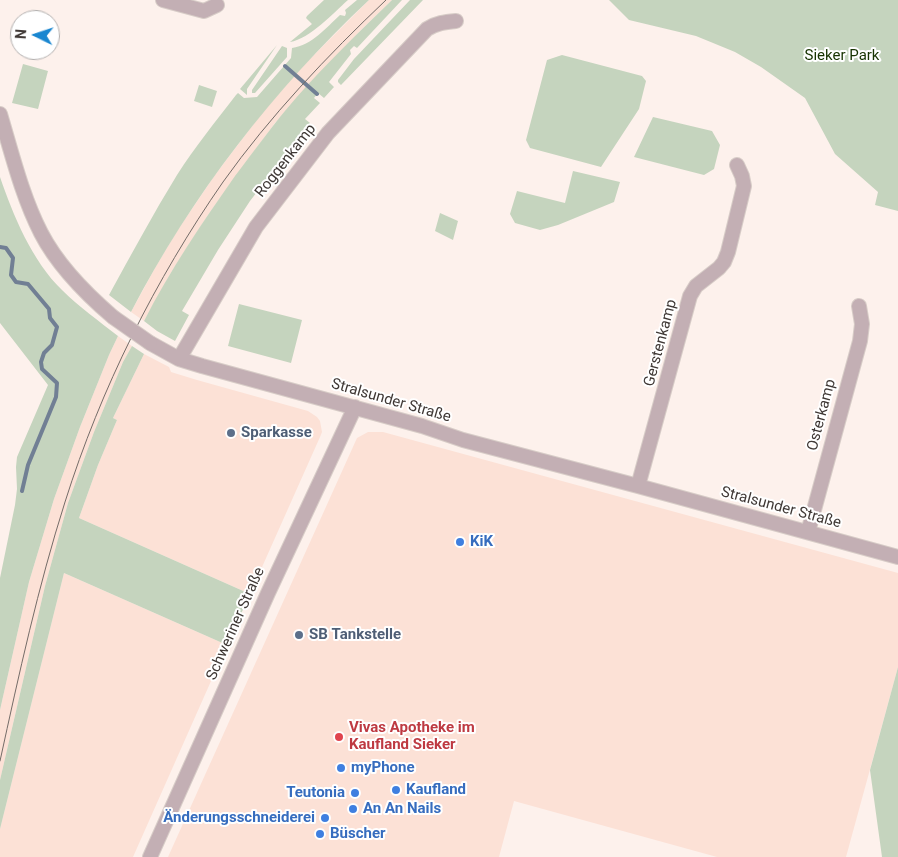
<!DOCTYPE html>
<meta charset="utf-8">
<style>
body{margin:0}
#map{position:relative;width:898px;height:857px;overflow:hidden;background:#fdf1ec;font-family:Roboto,sans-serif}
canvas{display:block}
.north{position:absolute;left:10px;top:10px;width:50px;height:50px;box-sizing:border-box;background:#fff;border:1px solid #b2afae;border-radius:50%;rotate:274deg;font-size:14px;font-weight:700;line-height:20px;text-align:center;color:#3f3835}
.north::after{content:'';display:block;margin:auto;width:18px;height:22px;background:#1986d0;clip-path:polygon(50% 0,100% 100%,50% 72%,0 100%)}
</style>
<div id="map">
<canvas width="898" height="857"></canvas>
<div class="north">N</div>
</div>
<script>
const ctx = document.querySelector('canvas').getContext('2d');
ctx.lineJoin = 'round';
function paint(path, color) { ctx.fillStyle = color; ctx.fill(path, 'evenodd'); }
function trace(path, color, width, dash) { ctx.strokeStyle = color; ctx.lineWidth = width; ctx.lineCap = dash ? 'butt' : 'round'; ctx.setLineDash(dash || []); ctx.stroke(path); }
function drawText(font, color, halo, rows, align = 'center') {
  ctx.font = font + ' Roboto,sans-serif'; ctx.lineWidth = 4; ctx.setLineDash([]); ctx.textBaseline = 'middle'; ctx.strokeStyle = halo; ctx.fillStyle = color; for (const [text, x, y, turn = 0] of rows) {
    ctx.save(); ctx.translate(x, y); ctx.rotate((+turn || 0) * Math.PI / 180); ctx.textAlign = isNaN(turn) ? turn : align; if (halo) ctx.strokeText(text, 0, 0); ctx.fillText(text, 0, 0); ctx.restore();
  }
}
const built = new Path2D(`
 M369,0H392L361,30L316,77L275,123L210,212L172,271L144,321L131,312L155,268L177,231L215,175L262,113L303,66Z
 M118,336L132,346L123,362L94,432L68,503L45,586L0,780V710L29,582L54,499L80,427L109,355Z
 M144,354L169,367L171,372L197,380L308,411L317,417L320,421L322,432L320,437L250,594L79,518L98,465L117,420L113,418Z
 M368,432H383L898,573V667L846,857H717L514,801L499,857H168L357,438Z
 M64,573L227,645L133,857H0V829Z`);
const green = new Path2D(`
 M324,0H348C333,13 310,39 290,42L312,24L306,18L307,16Z
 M357,0H369C273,90 192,195 131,312L109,295C131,255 153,214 177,175C195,147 216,121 236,95L238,93L244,98L257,97L291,58L292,48C312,45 326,28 340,15L345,16L346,13L345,10Z
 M392,0H402L357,48L354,46L350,50L351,54L329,82L334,87L324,98L318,93L314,98L320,103L305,119L310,123L250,201L218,250L182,311L189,315L175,341L157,331L144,321C170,270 202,223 235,176C255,150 274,123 296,98C326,64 359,32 392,0Z
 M410,0H423L341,85L338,82V80L354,59Z
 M609,0H898V211L875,205L878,192L835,154L805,98L761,67L735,52L696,36L629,20Z
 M277,45L247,89V95L240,89Z
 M282,46L287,48V57L255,93H252V90Z
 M562,55L642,76L646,81L639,109L601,167L530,148L526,140L547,60Z
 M23,64L48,71L38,109L12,103Z
 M199,85L217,91L212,107L194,101Z
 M653,117L712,131L720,145L714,169L704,175L634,157Z
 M573,171L620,182L614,202L558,225L540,230L515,223L510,214L517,191L565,203Z
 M0,177C13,215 32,261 62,290C79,307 99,321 118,336L109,355L80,427L54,499L29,582L0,710V578L15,505L17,489L16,467L17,457L48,385L0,323Z
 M440,213L458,221L453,240L435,231Z
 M239,304L302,320L291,363L228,346Z
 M132,346L144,354L113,418L117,420L98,465L79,518L250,594L227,645L64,573L0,829V780L45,586L68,503L94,432L123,362Z
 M898,667V857H882L870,770Z`);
const stream = new Path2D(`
 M285,66L317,94
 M0,247L6,248L13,258L11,275L16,282L28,284L49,309L50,318L57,327L52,345L44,353L41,362L42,369L57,383L56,397L28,465L22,491`);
const street = new Path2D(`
 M163,0L204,11L217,5
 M0,114C12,154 22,196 41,233C58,266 85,293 113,317
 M150,343L179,359L202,366L422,426L463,440L638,486L898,557
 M179,359L256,227L328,133L427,29C436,23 445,22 456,21
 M638,486L690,296L696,286L719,268L724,262L728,252L744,186L742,176L737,165
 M808,532L860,341L862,324L859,306
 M150,857L268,593L355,407`);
const tram = new Path2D(`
 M0,761C19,674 38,587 65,502C101,388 155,280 223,182C270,116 327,56 386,0`);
const streetBridge = new Path2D(`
 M113,317L150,343`);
const markers = [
 [231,433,5,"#5c6f8a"],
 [460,542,5,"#3f7fe0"],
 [299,635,5,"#5c6f8a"],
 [339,737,5,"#e0444e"],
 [341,768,5,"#3f7fe0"],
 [396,790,5,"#3f7fe0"],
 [355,793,5,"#3f7fe0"],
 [353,809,5,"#3f7fe0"],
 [325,818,5,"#3f7fe0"],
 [320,834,5,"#3f7fe0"]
];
const parkNames = [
 ["Sieker Park",842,56]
];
const streetNames = [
 ["Roggenkamp",286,161,-52],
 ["Gerstenkamp",661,343,-75],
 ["Stralsunder Straße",391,401,16],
 ["Osterkamp",822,415,-75],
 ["Stralsunder Straße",781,508,15],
 ["Schweriner Straße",236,624,-66]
];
const serviceNames = [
 ["Sparkasse",241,433],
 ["SB Tankstelle",309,635]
];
const shopNames = [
 ["KiK",470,542],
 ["myPhone",351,768],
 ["Kaufland",406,790],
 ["Teutonia",345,793,"right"],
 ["An An Nails",363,809],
 ["Änderungsschneiderei",315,818,"right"],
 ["Büscher",330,834]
];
const healthNames = [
 ["Vivas Apotheke im",349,728],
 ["Kaufland Sieker",349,745]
];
paint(built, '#fce1d6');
paint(green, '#c5d4be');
trace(stream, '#717f94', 4);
trace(street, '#d7ccc7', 16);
trace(street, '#c3afb4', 14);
trace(tram, '#746c68', 1);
trace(streetBridge, '#d7ccc7', 16, []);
trace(streetBridge, '#c3afb4', 14);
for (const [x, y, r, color] of markers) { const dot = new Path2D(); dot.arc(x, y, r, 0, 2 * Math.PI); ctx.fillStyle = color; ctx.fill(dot); trace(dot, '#fff', 2); }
drawText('15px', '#173301', '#fff', parkNames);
drawText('15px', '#3f3835', '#fff', streetNames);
drawText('bold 15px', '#4e5e75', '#fff', serviceNames, 'left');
drawText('bold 15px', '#366cbe', '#fff', shopNames, 'left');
drawText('bold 15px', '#be3a42', '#fff', healthNames, 'left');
</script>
